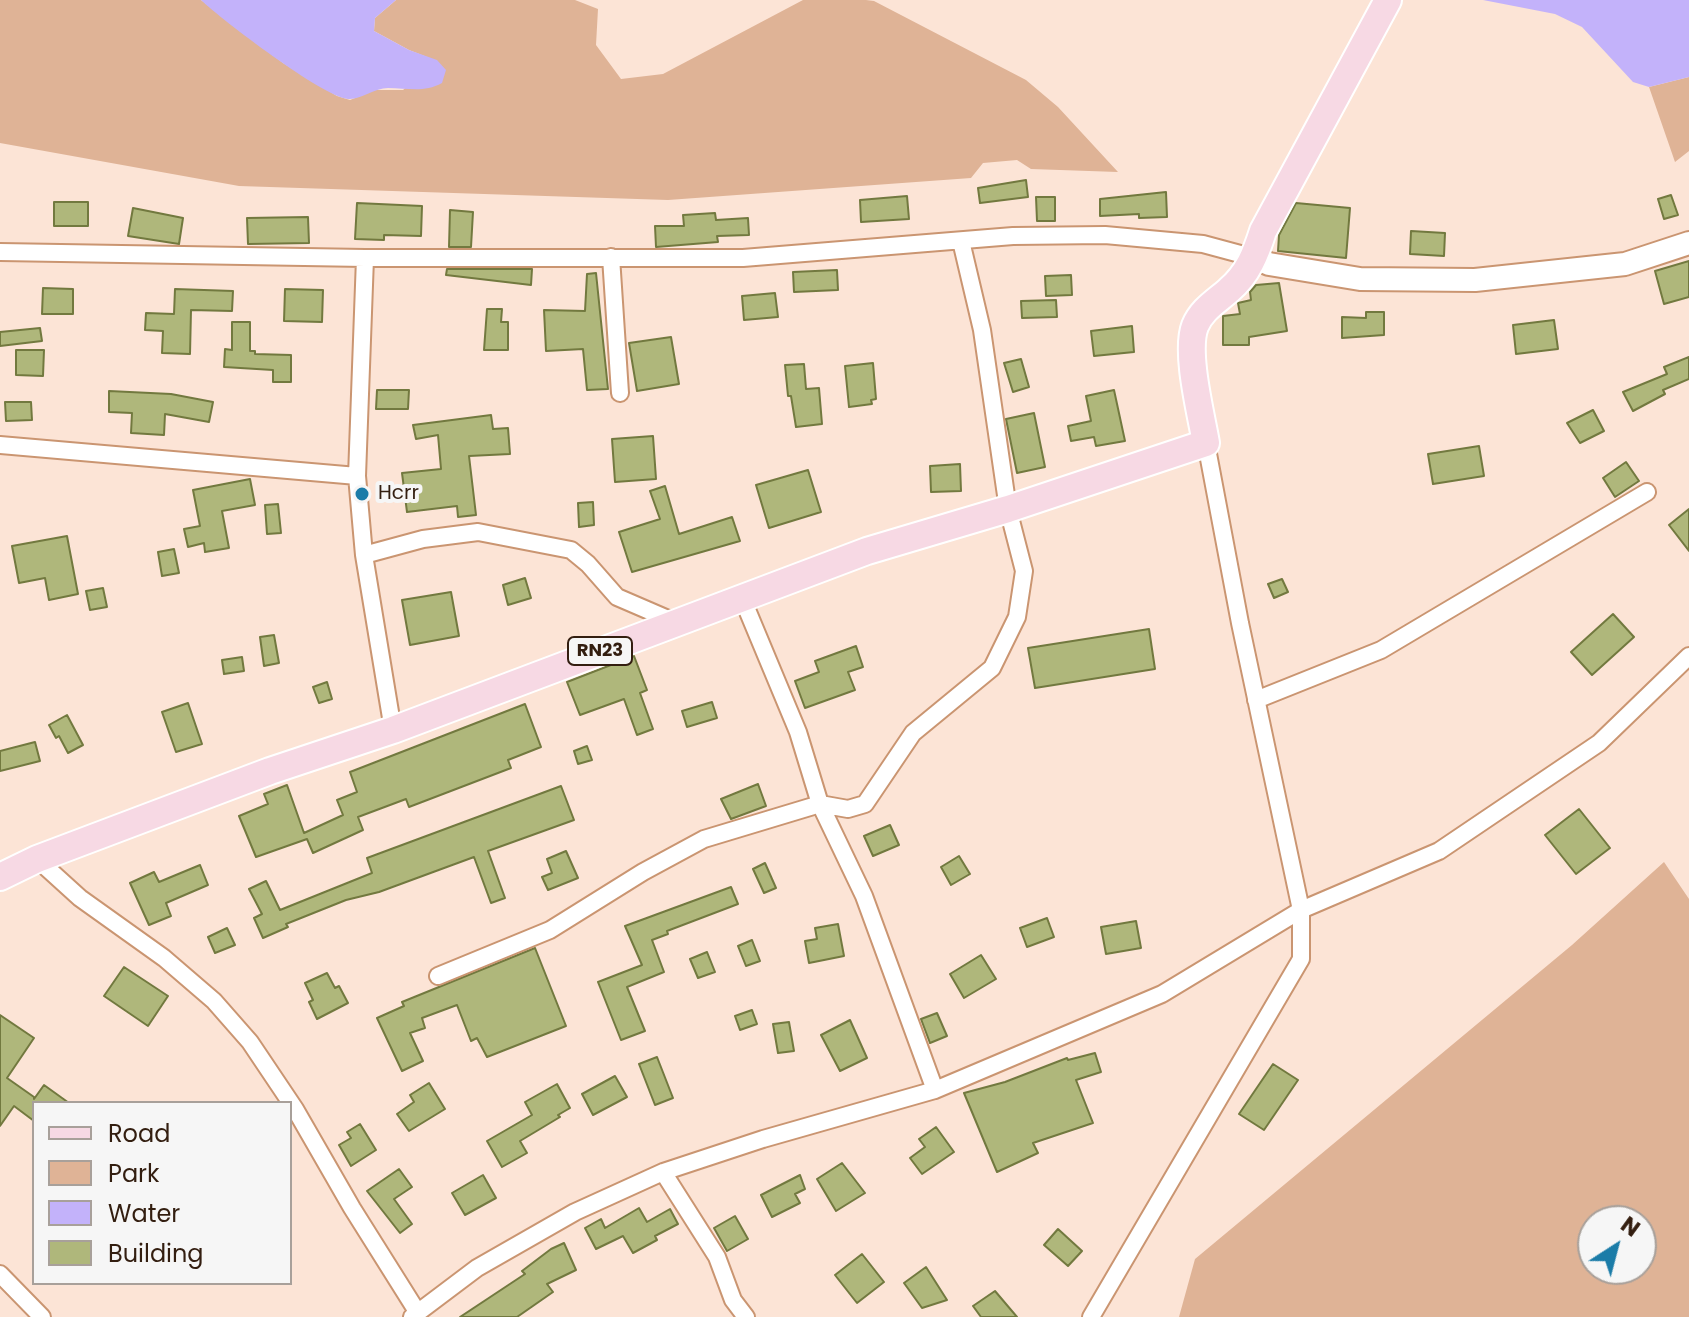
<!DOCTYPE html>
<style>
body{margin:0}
#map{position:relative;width:1689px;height:1317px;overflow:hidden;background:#fce4d6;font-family:Poppins,sans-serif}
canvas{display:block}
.legend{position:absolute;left:32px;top:1101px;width:260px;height:184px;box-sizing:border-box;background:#f6f6f6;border:2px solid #a8a09a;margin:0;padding:10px 14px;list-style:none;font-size:24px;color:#331e10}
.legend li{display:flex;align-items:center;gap:16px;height:40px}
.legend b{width:40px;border:2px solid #a8a09a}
.north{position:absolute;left:1577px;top:1205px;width:80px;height:80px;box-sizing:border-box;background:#f6f6f6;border:2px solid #a8a09a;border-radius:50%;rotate:36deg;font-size:22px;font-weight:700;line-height:32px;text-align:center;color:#331e10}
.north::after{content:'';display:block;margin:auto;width:28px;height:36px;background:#1b7ca8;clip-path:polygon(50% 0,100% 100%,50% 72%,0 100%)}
</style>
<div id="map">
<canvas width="1689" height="1317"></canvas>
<ul class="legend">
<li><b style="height:10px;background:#f7d9e4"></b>Road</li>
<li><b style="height:22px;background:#dfb396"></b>Park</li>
<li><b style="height:22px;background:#c3b2fa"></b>Water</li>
<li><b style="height:22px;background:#afb77b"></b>Building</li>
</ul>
<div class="north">N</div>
</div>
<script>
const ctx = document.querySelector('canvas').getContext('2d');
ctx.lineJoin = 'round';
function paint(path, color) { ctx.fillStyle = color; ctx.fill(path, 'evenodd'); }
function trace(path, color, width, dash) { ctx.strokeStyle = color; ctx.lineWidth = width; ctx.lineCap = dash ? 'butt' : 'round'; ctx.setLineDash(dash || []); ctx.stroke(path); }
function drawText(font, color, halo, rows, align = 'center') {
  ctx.font = font + ' Poppins,sans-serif'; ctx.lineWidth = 8; ctx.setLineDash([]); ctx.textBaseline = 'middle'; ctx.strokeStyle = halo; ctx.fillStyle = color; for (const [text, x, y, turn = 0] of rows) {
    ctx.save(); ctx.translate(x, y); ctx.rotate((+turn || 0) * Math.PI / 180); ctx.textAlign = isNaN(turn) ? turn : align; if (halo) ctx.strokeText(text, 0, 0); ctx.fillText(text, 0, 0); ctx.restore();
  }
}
const green = new Path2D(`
 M0,0H201L283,63L337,96L350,100L375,90H403L437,61L409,50L374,31L375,18L396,0H575L598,9L596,45L621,79L663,74L803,0H866L874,1L1026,80L1058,107L1118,172L1031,169L1017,160L983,163L971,178L668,200L239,186L0,143Z
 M1689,77V151L1675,162L1649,87Z
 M1664,862L1689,899V1317H1179L1195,1259L1572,945ZM1641,1221V1269H1593V1221Z`);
const water = new Path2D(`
 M201,0H396L375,18L374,31L409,50L437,60L446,70L442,83C424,93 408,88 388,88C374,88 361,100 348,99C323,97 222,20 201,0Z
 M1483,0H1689V77L1649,87L1633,82L1582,27L1555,14Z`);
const building = new Path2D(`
 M1026,180L1028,197L980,203L978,188Z
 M1166,192L1167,217L1139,218V214L1100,216V199Z
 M1671,195L1678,215L1664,219L1658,199Z
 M907,196L909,219L861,222L860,200Z
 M1036,197H1055V221H1037Z
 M54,202H88V226H54Z
 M357,203L422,206L421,236L384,235V240L355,239Z
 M1296,203L1350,208L1346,258L1278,251L1279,235Z
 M133,208L183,218L179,244L128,236Z
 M450,210L473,212L471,247H449Z
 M715,213L716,220L748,218L749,235L717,236L718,242L656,247L655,226H684L683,215Z
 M308,217L309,243L248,244L247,218Z
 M1411,231L1445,233L1444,256L1410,254Z
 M1689,261V297L1664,304L1655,271Z
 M447,269H532L531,285L446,275Z
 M837,270L838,290L794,292L793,272Z
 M596,273L608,389L587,390L583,349L546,351L544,310L585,311L587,274Z
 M1071,275L1072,295L1046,296L1045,276Z
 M1279,283L1287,331L1249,337V345H1223V316L1240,314L1238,303L1251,300L1250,292L1256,285Z
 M43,288L73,289V314H42Z
 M175,289L233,291L232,311L191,310L190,354L162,353L163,331L145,330L146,313L174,314Z
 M285,289L323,290L322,322L284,321Z
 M775,293L778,317L744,320L742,296Z
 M1056,300L1057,317L1022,318L1021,301Z
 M487,309H502L501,322H508V350H484Z
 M1366,312H1384V335L1342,338V317L1366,318Z
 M1554,320L1558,349L1516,354L1513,325Z
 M232,322H250V351H255V354L291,355V382H273V370L224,367L225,349L232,350Z
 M1132,326L1134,352L1094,356L1091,331Z
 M40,328L42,341L0,346V332Z
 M671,337L679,384L637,391L629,343Z
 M16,350H44L43,376L16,375Z
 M1689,357V379L1663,390L1665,394L1633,411L1623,392L1667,374L1664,367Z
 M1021,359L1029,387L1013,392L1004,363Z
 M873,363L876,399L871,400L872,404L849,407L845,366Z
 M804,364L806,389L819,388L822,424L796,427L791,396H788L785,365Z
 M377,390H409L408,409H376Z
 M1114,390L1125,441L1096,446L1094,437L1071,441L1068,426L1091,421L1086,396Z
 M109,391L171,394L213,402L209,422L165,414L164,435L131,433L132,413L109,412Z
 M5,402H31L32,420L6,421Z
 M1593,410L1604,431L1580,443L1567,423Z
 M1034,413L1045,467L1017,473L1006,419Z
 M491,415L493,429L508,428L510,454L469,456L476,515L458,517L457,506L407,512L402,473L441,469L438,435L416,439L413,425Z
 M653,436L656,479L615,482L612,439Z
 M1479,446L1484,476L1433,484L1428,454Z
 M1626,462L1639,481L1615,497L1603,478Z
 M960,464L961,491L931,492L930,466Z
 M808,470L821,512L769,528L756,485Z
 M250,479L255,505L222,511L229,548L205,552L204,543L188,547L184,529L200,526L193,490Z
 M665,486L679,534L732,517L740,541L632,572L619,532L660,519L650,491Z
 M593,502L594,525L579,527L578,503Z
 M278,504L281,533L267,534L265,505Z
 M1689,509V551L1669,525Z
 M67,536L78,594L49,600L45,578L19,583L12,546Z
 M174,549L179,573L162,576L158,552Z
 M525,578L531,598L508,605L503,585Z
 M1282,579L1288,592L1274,598L1268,584Z
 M103,588L107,607L90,610L86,591Z
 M451,592L459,636L410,645L402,600Z
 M1613,614L1634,637L1592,675L1571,652Z
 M1149,629L1155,669L1035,688L1028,648Z
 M274,635L279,663L264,666L260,637Z
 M856,646L863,667L848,672L855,690L805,708L795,681L819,672L815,661Z
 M634,656L647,690L640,693L653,729L637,735L624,699L580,715L567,682Z
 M242,657L244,671L224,674L222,660Z
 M327,682L332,699L319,703L313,687Z
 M712,702L717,718L687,727L682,711Z
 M188,703L202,744L176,752L162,712Z
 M525,704L541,747L508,760L511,768L409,807L406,799L358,817L363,830L313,853L307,839L256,857L239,816L268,804L264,794L287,785L304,833L343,815L337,800L357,792L350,772Z
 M67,715L83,745L68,753L59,736L56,738L49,725Z
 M35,742L40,761L0,771V751Z
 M587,746L592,760L578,764L574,751Z
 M758,784L766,806L731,819L721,799Z
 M561,786L574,820L488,851L505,898L491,903L474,857L379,892L346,900L286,924L288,927L263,938L254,918L262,914L249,889L266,881L280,910L372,873L367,858Z
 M1579,809L1610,848L1576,874L1545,835Z
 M890,825L899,845L873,856L864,836Z
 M566,851L578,878L548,890L542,877L552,873L547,859Z
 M959,856L970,874L951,885L941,867Z
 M765,863L776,888L764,893L753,869Z
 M200,865L208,885L166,903L171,916L149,925L130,883L154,872L159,882Z
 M731,887L738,904L667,931L668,934L652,940L664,972L627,987L645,1031L621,1040L598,982L642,965L625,926Z
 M1047,918L1054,937L1027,947L1020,928Z
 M1136,921L1141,948L1106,954L1101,927Z
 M838,924L844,956L809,963L805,941L817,939L815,928Z
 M227,928L235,945L215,953L208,937Z
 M752,940L760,961L746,966L738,946Z
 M535,948L566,1026L487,1057L477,1038L471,1041L457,1005L422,1018L425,1028L410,1033L423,1061L402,1071L377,1018L404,1006L402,1002Z
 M707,952L715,972L698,978L690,959Z
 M981,955L996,979L964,998L950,974Z
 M124,967L168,996L148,1026L104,996Z
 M327,973L335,988L339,986L348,1003L317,1019L309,1002L313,1000L305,983Z
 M752,1010L757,1024L740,1030L735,1016Z
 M937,1013L947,1036L930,1043L921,1019Z
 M0,1015L34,1038L7,1078L34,1097V1099L44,1085L69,1103H34V1121L14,1106L0,1126Z
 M850,1020L867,1058L840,1071L821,1035Z
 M789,1022L794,1051L778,1053L773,1024Z
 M1095,1053L1101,1072L1076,1080L1093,1123L1033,1143L1038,1153L997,1172L964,1093L1005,1082L1067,1058L1068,1060Z
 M657,1057L673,1098L655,1105L639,1064Z
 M1273,1064L1298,1080L1264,1130L1239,1114Z
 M615,1076L627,1097L593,1115L582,1094Z
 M429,1083L445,1109L409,1131L397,1114L414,1102L410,1095Z
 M557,1084L570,1108L558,1115L560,1117L520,1141L527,1153L502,1167L487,1141L532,1115L525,1102Z
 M360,1124L376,1150L351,1166L339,1145L351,1138L347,1132Z
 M936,1127L954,1152L922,1174L910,1158L925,1147L919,1139Z
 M842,1163L865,1193L836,1211L817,1179Z
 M399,1169L412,1187L394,1199L412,1224L400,1233L367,1191Z
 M483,1175L496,1198L465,1215L452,1193Z
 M800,1175L805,1189L795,1194L800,1203L772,1217L761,1195Z
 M639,1208L647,1222L670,1209L678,1224L655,1236L657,1240L633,1253L623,1236L596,1249L585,1228L601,1219L605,1228Z
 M735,1216L748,1239L727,1251L714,1228Z
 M1058,1229L1082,1251L1068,1266L1044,1245Z
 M564,1243L576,1270L547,1284L553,1292L517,1317H460L525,1274L522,1271L551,1249Z
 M862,1254L884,1282L857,1303L835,1275Z
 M926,1267L947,1300L922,1308L904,1283Z
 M995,1291L1017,1317H981L973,1306Z`);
const street = new Path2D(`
 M0,252L365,258H743L1013,236L1105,235L1203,244L1255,258
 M611,257L620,393
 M365,258L357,476L364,555L393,730
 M0,445L357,476
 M364,555L423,539L478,532L571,550L588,564L617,597L675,622
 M743,600L798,732L820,804L864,896L935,1090
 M1256,700L1381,650L1647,492
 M37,859L80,898L164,958L214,1001L250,1042L295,1109L352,1208L418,1313
 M438,976L550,930L643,872L704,839L820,804L848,809L865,804L913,733L992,668L1017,617L1024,571L1008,509L982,330L961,241
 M663,1172L717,1257L733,1300L746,1317
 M0,1274L42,1317
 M412,1317L477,1268L575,1212L663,1172L763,1139L935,1090L1162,994L1301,910L1439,851L1599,743L1689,656
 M1091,1317L1301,959V910L1240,623L1206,443`);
const secondary = new Path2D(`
 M1255,258L1269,264L1360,279L1475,280L1625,264L1689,243`);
const primary = new Path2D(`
 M0,877L37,859L270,771L393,730L867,551L1008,509L1206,443C1201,414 1185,352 1195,326C1202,309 1217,301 1229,290C1248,274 1256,253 1263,231L1388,0`);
const markers = [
 [362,494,8,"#1b7ca8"]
];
const shields = [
 [600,651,64]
];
const shieldNames = [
 ["RN23",600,651]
];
const poiNames = [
 ["Hcrr",378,494]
];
paint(green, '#dfb396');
paint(water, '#c3b2fa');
paint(building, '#afb77b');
trace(building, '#72793f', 2);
trace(street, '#ca9571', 20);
trace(secondary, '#ca9571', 26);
trace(primary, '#fff', 30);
trace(street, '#fff', 16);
trace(secondary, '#fff', 22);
trace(primary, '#f7d9e4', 26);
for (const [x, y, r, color] of markers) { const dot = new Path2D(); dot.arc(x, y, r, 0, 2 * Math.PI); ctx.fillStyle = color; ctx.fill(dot); trace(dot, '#f6f6f6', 3); }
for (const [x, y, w] of shields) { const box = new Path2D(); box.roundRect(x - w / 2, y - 14, w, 28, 6); ctx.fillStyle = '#f6f6f6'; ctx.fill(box); trace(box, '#331e10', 2); }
drawText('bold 18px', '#331e10', null, shieldNames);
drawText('20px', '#331e10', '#f6f6f6', poiNames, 'left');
</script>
